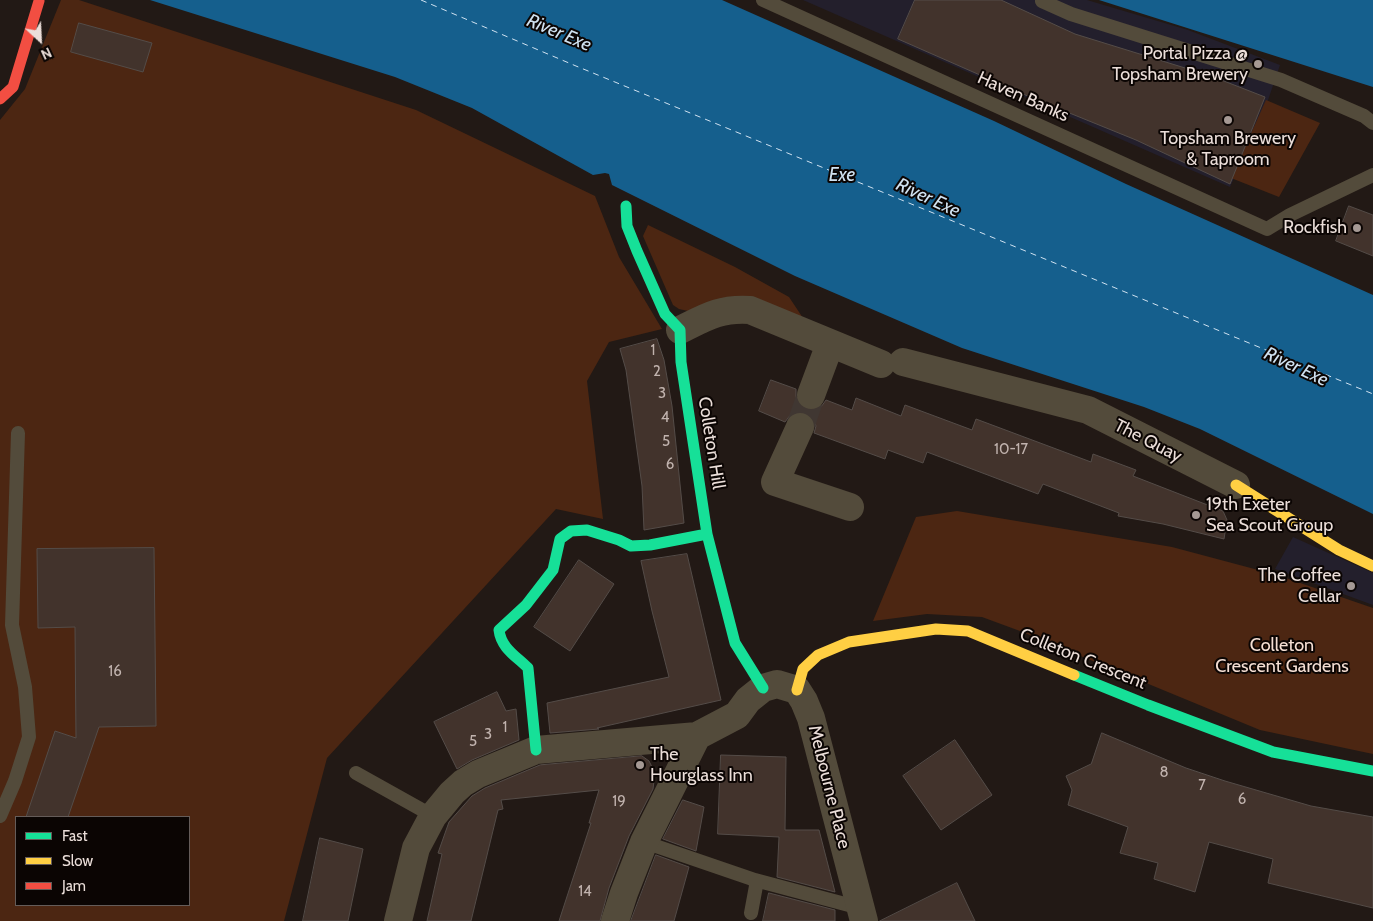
<!DOCTYPE html>
<style>
body{margin:0}
#map{position:relative;width:1373px;height:921px;overflow:hidden;background:#221915;font-family:Cabin,sans-serif}
canvas{display:block}
.legend{position:absolute;left:15px;top:816px;width:175px;height:90px;box-sizing:border-box;background:#0b0503;border:1px solid #655c59;margin:0;padding:6px 9px;list-style:none;font-size:15px;color:#ebded9}
.legend li{display:flex;align-items:center;gap:10px;height:25px}
.legend b{width:25px;border:1px solid #655c59}
.north{position:absolute;left:15px;top:15px;width:50px;height:50px;-webkit-text-stroke:4px #0b0503;paint-order:stroke;rotate:155deg;font-size:14px;font-weight:700;line-height:20px;text-align:center;color:#ebded9}
.north::after{content:'';display:block;margin:auto;width:18px;height:22px;background:#ebded9;clip-path:polygon(50% 0,100% 100%,50% 72%,0 100%)}
</style>
<div id="map">
<canvas width="1373" height="921"></canvas>
<ul class="legend">
<li><b style="height:6px;background:#16e098"></b>Fast</li>
<li><b style="height:6px;background:#ffcf43"></b>Slow</li>
<li><b style="height:6px;background:#f24e42"></b>Jam</li>
</ul>
<div class="north">N</div>
</div>
<script>
const ctx = document.querySelector('canvas').getContext('2d');
ctx.lineJoin = 'round';
function paint(path, color) { ctx.fillStyle = color; ctx.fill(path, 'evenodd'); }
function trace(path, color, width, dash) { ctx.strokeStyle = color; ctx.lineWidth = width; ctx.lineCap = dash ? 'butt' : 'round'; ctx.setLineDash(dash || []); ctx.stroke(path); }
function drawText(font, color, halo, rows, align = 'center') {
  ctx.font = font + ' Cabin,sans-serif'; ctx.lineWidth = 4; ctx.setLineDash([]); ctx.textBaseline = 'middle'; ctx.strokeStyle = halo; ctx.fillStyle = color; for (const [text, x, y, turn = 0] of rows) {
    ctx.save(); ctx.translate(x, y); ctx.rotate((+turn || 0) * Math.PI / 180); ctx.textAlign = isNaN(turn) ? turn : align; if (halo) ctx.strokeText(text, 0, 0); ctx.fillText(text, 0, 0); ctx.restore();
  }
}
const commercial = new Path2D(`
 M803,0H1087L1188,30L1280,65L1265,109L1230,187Z
 M1293,537L1373,573V605L1275,569Z`);
const green = new Path2D(`
 M61,0H79L416,110L595,196L619,257L662,329L609,342L587,381L603,519L556,509L327,758L284,921H0V120L25,89ZM16,817H189V905H16Z
 M1266,100L1320,123L1279,197L1231,178Z
 M648,225L735,267L789,297L803,318L712,303L688,311L679,309L673,305L643,236Z
 M957,511L1172,547L1277,575L1373,608V754L1260,730L1020,631L982,617L927,614L873,621L916,517Z`);
const water = new Path2D(`
 M150,0H722L994,121L1126,184L1373,295V514L1200,429L1144,407L962,348L795,276L612,185L609,174L605,173L593,175L472,108L395,77Z
 M1099,0H1373V87Z`);
const ferry = new Path2D(`
 M421,0L576,66L1373,394`);
const building = new Path2D(`
 M915,0H1001L1075,34L1211,76L1265,97L1230,184L1136,140L1030,97L898,39Z
 M79,23L152,43L143,72L71,52Z
 M1349,206L1373,215V256L1336,241Z
 M657,339L664,360L672,406L684,523L644,530L642,486L626,370L620,349Z
 M771,380L796,389V397L799,405L806,410H813L821,407L826,400L852,410L856,398L901,416L905,405L972,430L976,419L1091,462L1093,454L1136,470L1133,476L1223,511L1227,520L1224,539L1163,524L1118,516L1119,513L1043,484L1038,494L927,452L923,463L888,450L885,459L814,433L816,426L813,418L806,413L799,411L791,414L785,422L759,411Z
 M154,548L156,726L99,727L68,817H26L55,731L76,738L75,627L38,628L37,549Z
 M687,554L721,700L597,728L599,729L550,733L547,703L669,677L652,611L641,561Z
 M579,560L614,584L570,651L534,627Z
 M497,692L506,711L516,709L519,740L472,760L457,769L434,722Z
 M1102,733L1186,768L1225,781L1311,806L1373,817V908L1268,883L1273,859L1209,842L1195,892L1154,879L1158,863L1120,853L1128,827L1068,805L1072,790L1066,776L1091,764Z
 M955,740L992,795L941,830L903,776Z
 M721,755L786,757L785,830H819L835,892L777,877L779,837L718,834Z
 M642,756L649,761L655,773L653,789L629,836L609,888L600,921H559L591,823H589L599,790L501,800L503,809L498,810L471,921H427L442,854L438,853L449,822L472,796L485,788L540,765Z
 M683,800L704,807L696,851L663,839Z
 M320,838L363,849L348,921H303Z
 M656,855L689,867L674,921H631Z
 M957,883L975,921H880Z
 M769,893L835,910V921H763Z`);
const streetTunnel = new Path2D(`
 M800,427L811,395`);
const lane = new Path2D(`
 M763,0L1267,229L1290,215L1373,175
 M1042,1L1071,14L1281,80L1364,116L1373,123
 M356,773L433,816
 M0,816L15,781L29,737L25,687L12,625L18,433
 M644,842L755,880L860,908
 M751,913L756,886L755,880`);
const street = new Path2D(`
 M680,330C706,317 720,308 750,310L881,364
 M903,362L1088,410L1236,485
 M811,395L830,344
 M800,427L775,482L850,507
 M398,921L416,848L433,816L452,793L463,783L478,774L536,750L697,736
 M615,921L624,893L644,842L697,736L737,715L748,700L763,688L777,684L797,690L804,701L811,718L864,921`);
const fast = new Path2D(`
 M626,206L627,226L637,251L665,314L680,330L681,362L707,534L735,643L763,688
 M1074,675L1148,705L1273,752L1373,771
 M536,750L528,668C516,656 501,648 499,630L526,605L553,570L560,539L571,531L587,530L619,540L631,546L650,545L707,534`);
const slow = new Path2D(`
 M1236,485L1339,550L1373,566
 M797,690L803,669L818,655L849,642L936,629L968,631L1074,675`);
const jam = new Path2D(`
 M0,99L13,87L39,1`);
const markers = [
 [1258,64,5,"#a59994"],
 [1228,120,5,"#a59994"],
 [1357,228,5,"#a59994"],
 [1196,515,5,"#a59994"],
 [1351,586,5,"#a59994"],
 [640,765,5,"#a59994"]
];
const numberNames = [
 ["1",653,351],
 ["2",657,372],
 ["3",662,394],
 ["4",665,418],
 ["5",666,442],
 ["10-17",1011,450],
 ["6",670,465],
 ["16",115,672],
 ["1",505,728],
 ["3",488,735],
 ["5",473,742],
 ["8",1164,773],
 ["7",1202,786],
 ["6",1242,800],
 ["19",619,802],
 ["14",585,892]
];
const poiNames = [
 ["Portal Pizza @",1248,54],
 ["Topsham Brewery",1248,75],
 ["Topsham Brewery",1228,139,"center"],
 ["& Taproom",1228,160,"center"],
 ["Rockfish",1347,228],
 ["19th Exeter",1206,505,"left"],
 ["Sea Scout Group",1206,526,"left"],
 ["The Coffee",1341,576],
 ["Cellar",1341,597],
 ["The",650,755,"left"],
 ["Hourglass Inn",650,776,"left"]
];
const streetNames = [
 ["Haven Banks",1023,97,24],
 ["The Quay",1148,441,27],
 ["Colleton Hill",711,443,81],
 ["Colleton Crescent",1083,659,22],
 ["Melbourne Place",829,787,76]
];
const parkNames = [
 ["Colleton",1282,646],
 ["Crescent Gardens",1282,667]
];
const waterNames = [
 ["River Exe",559,33,23],
 ["Exe",842,175],
 ["River Exe",928,198,25],
 ["River Exe",1296,367,25]
];
paint(commercial, '#231f2c');
paint(green, '#4c2612');
paint(water, '#155f8d');
trace(ferry, '#d0e2f1', 1, [6, 5]);
paint(building, '#42332c');
trace(building, '#544c48', 1);
trace(streetTunnel, '#403732', 28, [28, 14]);
trace(lane, '#534b3b', 14);
trace(street, '#534b3b', 28);
trace(fast, '#16e098', 11);
trace(slow, '#ffcf43', 11);
trace(jam, '#f24e42', 11);
for (const [x, y, r, color] of markers) { const dot = new Path2D(); dot.arc(x, y, r, 0, 2 * Math.PI); ctx.fillStyle = color; ctx.fill(dot); trace(dot, '#0b0503', 2); }
drawText('15px', '#c1b3ae', null, numberNames);
drawText('18px', '#ebded9', '#0b0503', poiNames, 'right');
drawText('18px', '#ebded9', '#0b0503', streetNames);
drawText('18px', '#f4ded3', '#0b0503', parkNames);
drawText('italic 19px', '#d0e2f1', '#0b0503', waterNames);
</script>
